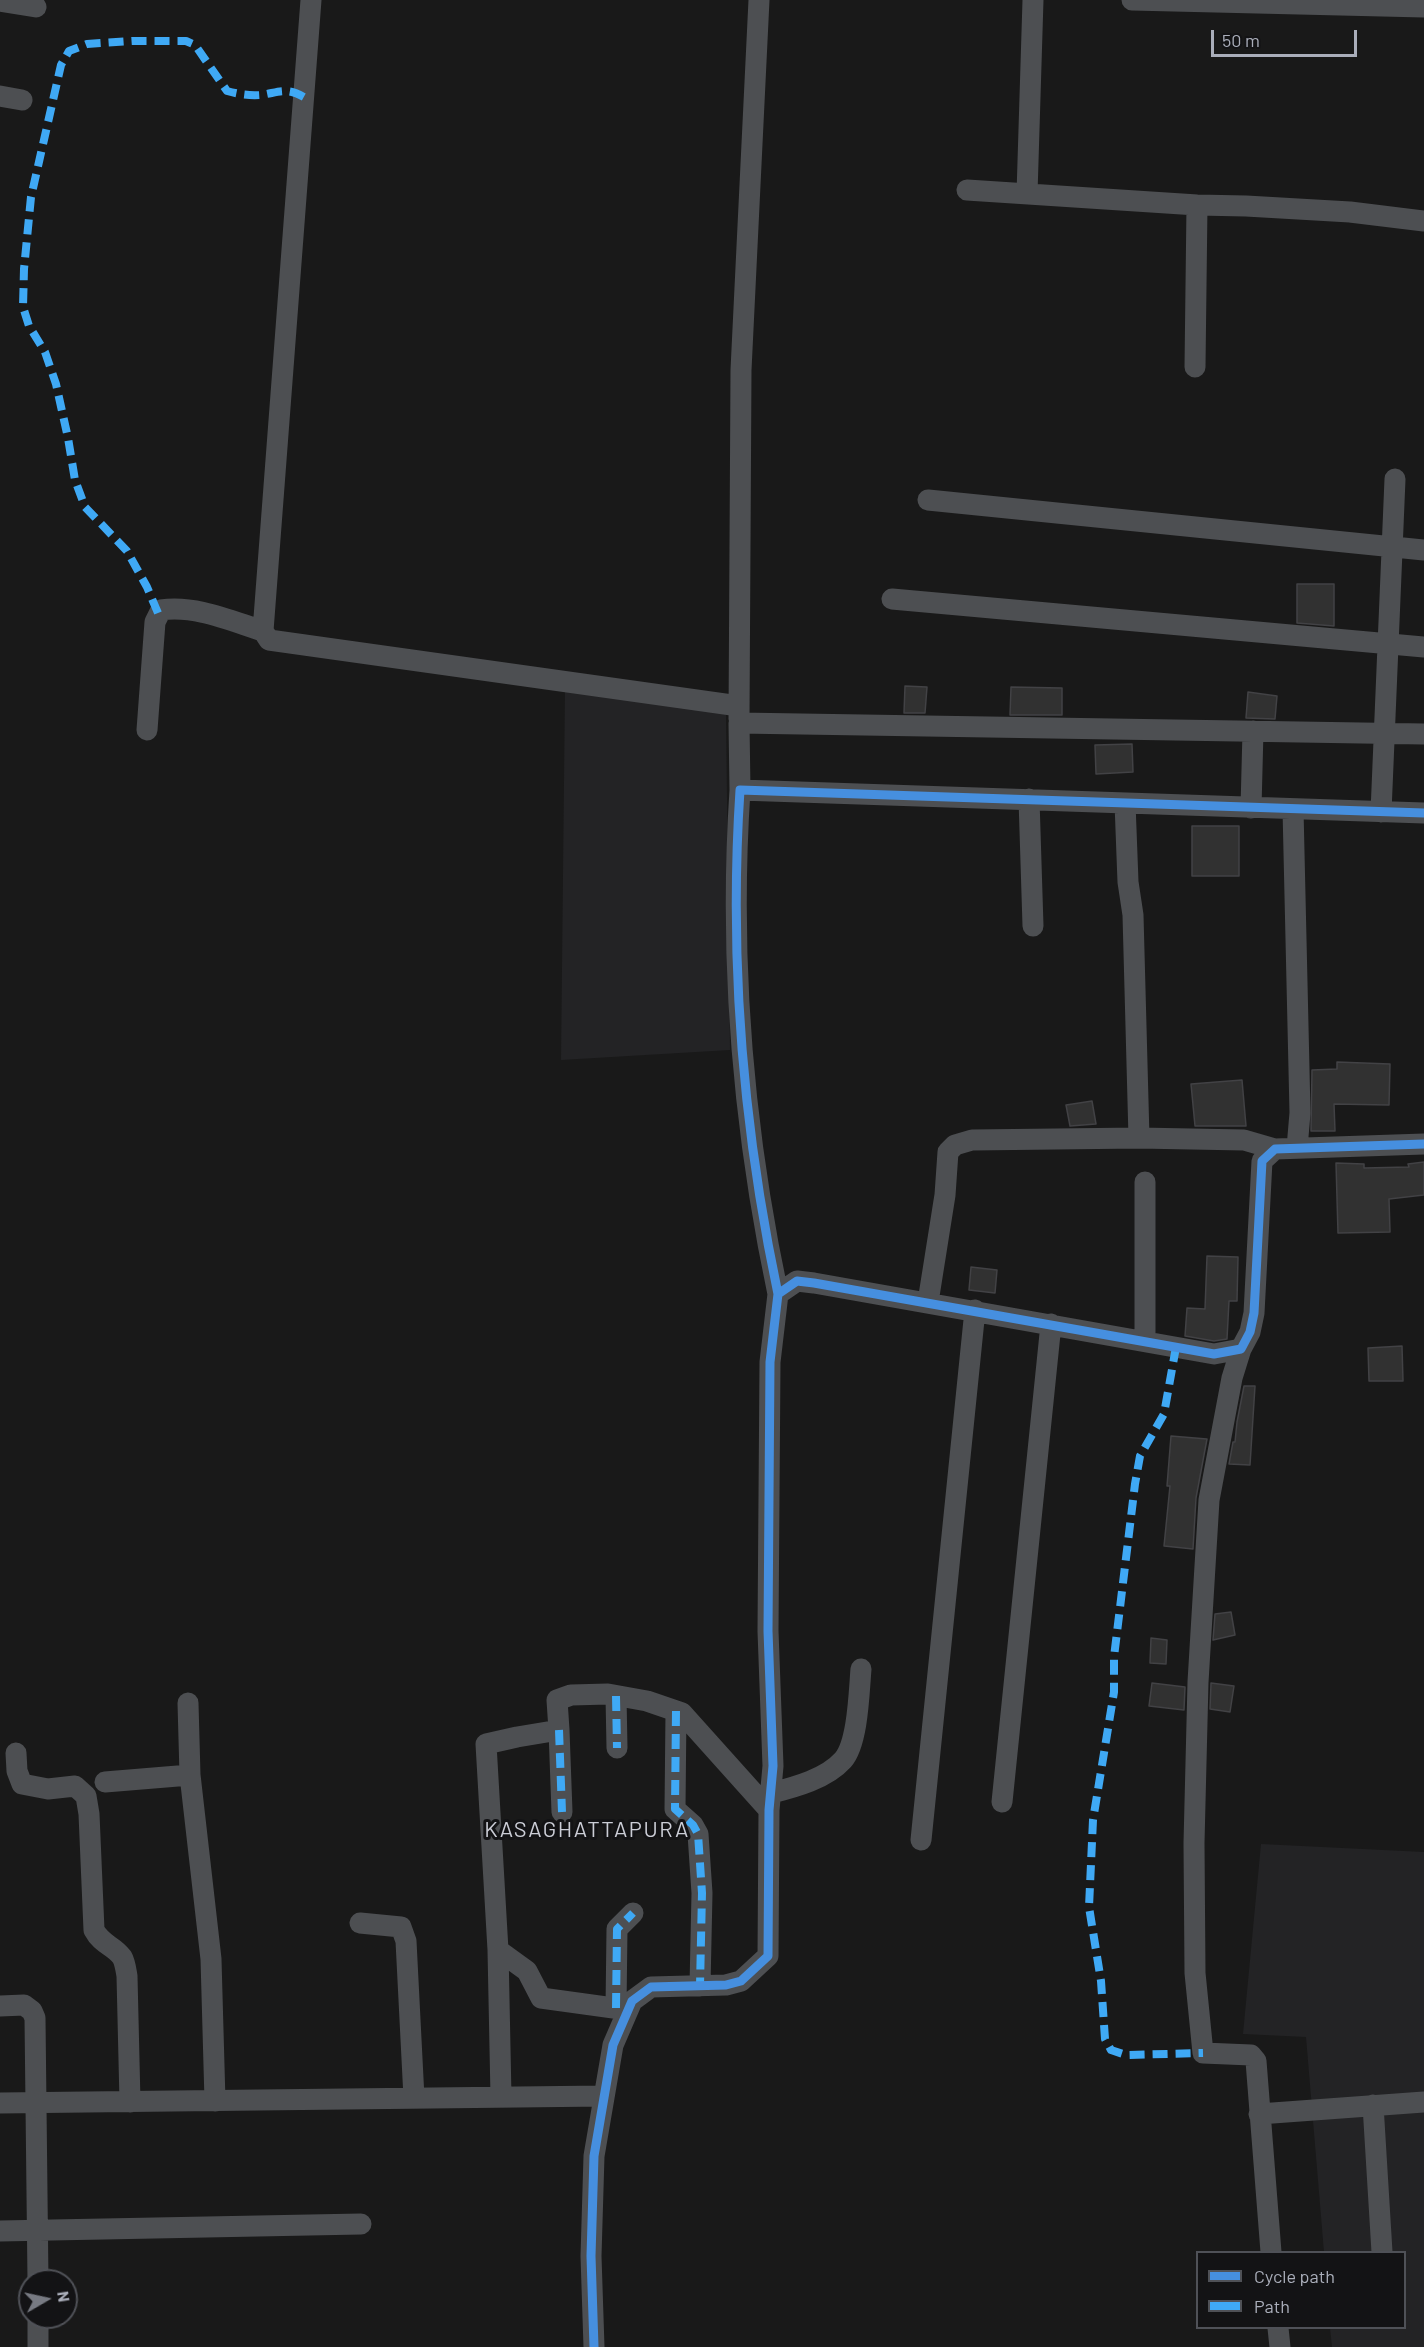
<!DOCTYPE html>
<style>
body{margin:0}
#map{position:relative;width:1424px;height:2347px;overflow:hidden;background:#191919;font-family:Barlow,sans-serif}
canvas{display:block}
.legend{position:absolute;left:1196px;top:2251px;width:210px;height:78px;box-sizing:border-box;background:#131315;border:2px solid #4f5157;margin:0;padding:8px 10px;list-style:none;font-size:18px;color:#aaaeba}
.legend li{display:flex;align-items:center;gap:12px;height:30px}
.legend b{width:30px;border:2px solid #4f5157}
.north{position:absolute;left:18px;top:2269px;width:60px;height:60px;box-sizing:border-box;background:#131315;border:2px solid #4f5157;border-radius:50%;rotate:81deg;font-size:16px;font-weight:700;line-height:24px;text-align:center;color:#aaaeba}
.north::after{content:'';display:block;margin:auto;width:21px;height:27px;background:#777a82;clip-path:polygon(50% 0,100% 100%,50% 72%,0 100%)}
.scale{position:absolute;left:1211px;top:30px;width:146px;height:27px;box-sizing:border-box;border:3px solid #aaaeba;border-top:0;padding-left:8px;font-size:18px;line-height:21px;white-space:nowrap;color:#aaaeba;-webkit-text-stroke:4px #131315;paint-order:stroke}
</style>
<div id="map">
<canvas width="1424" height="2347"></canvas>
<ul class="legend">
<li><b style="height:8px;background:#468fdf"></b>Cycle path</li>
<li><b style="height:8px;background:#3fa9f5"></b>Path</li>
</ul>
<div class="north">N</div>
<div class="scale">50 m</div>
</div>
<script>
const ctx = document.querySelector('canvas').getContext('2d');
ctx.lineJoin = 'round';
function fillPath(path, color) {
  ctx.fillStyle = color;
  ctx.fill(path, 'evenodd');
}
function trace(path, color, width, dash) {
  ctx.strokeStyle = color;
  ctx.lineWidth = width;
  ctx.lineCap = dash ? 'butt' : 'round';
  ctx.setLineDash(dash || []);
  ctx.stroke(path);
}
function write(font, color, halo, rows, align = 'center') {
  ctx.font = font + ' Barlow,sans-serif';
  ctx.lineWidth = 6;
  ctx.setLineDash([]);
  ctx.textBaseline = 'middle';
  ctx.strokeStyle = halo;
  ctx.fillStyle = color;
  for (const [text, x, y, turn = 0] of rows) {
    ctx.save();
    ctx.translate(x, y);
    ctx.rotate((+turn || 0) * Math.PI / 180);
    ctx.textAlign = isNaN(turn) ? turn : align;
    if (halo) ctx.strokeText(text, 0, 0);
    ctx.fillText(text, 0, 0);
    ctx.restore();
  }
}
fillPath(new Path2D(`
 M 565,688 L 726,714 L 730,1050 L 561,1060 Z
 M 1261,1844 L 1424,1852 L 1424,2347 L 1332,2347 L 1330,2328 L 1404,2328 L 1404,2252 L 1324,2252 L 1306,2037 L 1243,2034 Z`), '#232325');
const building = new Path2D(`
 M 1297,584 L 1334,584 L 1334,626 L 1297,623 Z
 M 905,686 L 927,687 L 925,713 L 904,713 Z
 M 1011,687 L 1062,688 L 1062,715 L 1010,715 Z
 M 1248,692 L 1277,696 L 1275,719 L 1246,718 Z
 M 1132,744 L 1133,772 L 1096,774 L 1095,745 Z
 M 1192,826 L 1239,826 L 1239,876 L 1192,876 Z
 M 1337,1062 L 1390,1064 L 1389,1105 L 1334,1104 L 1335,1131 L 1311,1131 L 1312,1070 L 1337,1069 Z
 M 1242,1080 L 1246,1126 L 1195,1126 L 1191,1084 Z
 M 1092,1101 L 1096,1124 L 1070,1126 L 1066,1105 Z
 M 1424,1162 L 1424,1195 L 1389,1199 L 1390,1232 L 1338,1233 L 1336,1163 L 1364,1164 L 1364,1168 L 1409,1167 L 1408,1164 Z
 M 1207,1256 L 1238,1257 L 1237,1301 L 1229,1301 L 1227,1339 L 1214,1341 L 1185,1336 L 1187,1308 L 1205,1309 Z
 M 971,1267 L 997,1270 L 995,1293 L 969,1290 Z
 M 1402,1346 L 1403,1381 L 1369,1381 L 1368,1348 Z
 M 1244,1386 L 1255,1386 L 1250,1465 L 1229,1464 L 1233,1442 L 1235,1442 L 1237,1422 Z
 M 1171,1436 L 1207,1439 L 1196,1498 L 1193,1549 L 1164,1546 L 1170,1486 L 1167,1486 Z
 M 1231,1612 L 1235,1635 L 1213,1640 L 1215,1614 Z
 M 1151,1638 L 1167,1640 L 1166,1664 L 1150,1663 Z
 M 1152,1683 L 1185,1687 L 1184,1710 L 1149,1706 Z
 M 1211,1683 L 1234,1686 L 1230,1712 L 1210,1709 Z`);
fillPath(building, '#313131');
trace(building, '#424245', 1.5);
trace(new Path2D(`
 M 311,0 L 263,631 L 269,640 L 739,706
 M 1132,0 L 1424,7
 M 0,1 L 36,7
 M 0,96 L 22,100
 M 967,190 L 1197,205 L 1246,206 L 1350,212 L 1424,221
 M 1027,194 L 1033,0
 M 1195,367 L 1197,205
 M 928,500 L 1424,550
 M 892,599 L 1424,647
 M 739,719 L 741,370 L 759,0
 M 147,730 L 155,622 L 161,610 C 196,605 231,621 263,631
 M 740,790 L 739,723 L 1424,734
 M 1029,799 L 1033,926
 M 1125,803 L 1128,882 L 1133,915 L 1139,1138
 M 1251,808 L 1253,731
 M 1293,809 L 1300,1113 L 1297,1148
 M 1381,812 L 1395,479
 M 1145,1182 L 1145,1341
 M 778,1294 C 743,1129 729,958 740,790 L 1424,813
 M 928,1302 L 945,1195 L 948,1152 L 955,1145 L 972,1140 L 1139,1138 L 1244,1140 L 1275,1149
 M 1241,1349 L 1232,1378 L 1209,1500 L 1198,1682 L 1194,1843 L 1195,1973 L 1203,2053 L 1251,2055 L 1256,2061 L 1271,2252
 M 616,1696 L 617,1748
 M 188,1703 L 190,1775
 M 676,1711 L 675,1809 L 693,1825 L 698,1834 L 702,1893 L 700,1986
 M 559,1730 L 562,1812
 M 16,1753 L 17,1771 L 22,1784 L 48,1789 L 75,1786 L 86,1796 L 89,1814 L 94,1930 C 102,1945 113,1945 122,1957 C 125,1962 126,1970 127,1976 L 130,2102
 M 105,1782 L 190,1775 L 211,1959 L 215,2101
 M 772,1793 C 795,1787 826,1779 843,1760 C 858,1743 859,1692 861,1669
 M 1002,1802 L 1051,1324
 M 921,1840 L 975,1310
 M 360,1923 L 401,1927 L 406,1941 L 414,2098
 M 498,1950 L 527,1971 L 541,1998 L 628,2010
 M 0,2006 L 24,2005 L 32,2011 L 35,2018 L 38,2281
 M 616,2008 L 617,1929 L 633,1913
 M 501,2097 L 498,1950 L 486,1744 L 517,1737 L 559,1730 L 557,1700 L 571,1695 L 608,1694 L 647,1701 L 682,1713 L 769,1810
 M 0,2103 L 604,2096
 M 1373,2105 L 1382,2252
 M 1259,2114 L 1424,2102
 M 0,2231 L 361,2224
 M 38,2317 L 38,2347
 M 1278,2328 L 1280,2347
 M 594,2347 L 591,2256 L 594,2156 L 613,2045 L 632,2001 L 651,1987 L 726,1985 L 741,1981 L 768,1956 L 769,1810 L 773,1766 L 768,1631 L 770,1362 L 778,1294 L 797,1281 L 814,1283 L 1214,1354 L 1241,1349 L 1250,1332 L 1254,1313 L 1262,1161 L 1275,1149 L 1424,1144`), '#4d4f52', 21);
trace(new Path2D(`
 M 158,613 L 147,587 L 127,551 L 85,507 L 75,480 L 68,438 L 56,384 L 45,352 L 29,326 L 23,307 L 24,269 L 31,197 L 61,65 L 69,51 L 87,44 L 132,41 L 186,41 L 195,45 L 227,91 C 238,94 249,96 261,95 C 280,92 286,87 304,97
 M 1176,1347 L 1164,1414 L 1140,1456 L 1135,1484 L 1114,1657 L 1114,1692 L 1093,1820 L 1089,1907 L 1101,1981 L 1105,2039 L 1111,2050 L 1126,2055 L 1203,2053
 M 616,1696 L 617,1748
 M 676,1711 L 675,1809 L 693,1825 L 698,1834 L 702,1893 L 700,1986
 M 559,1730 L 562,1812
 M 616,2008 L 617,1929 L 633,1913`), '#3fa9f5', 8, [15, 8]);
trace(new Path2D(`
 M 778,1294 C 743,1129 729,958 740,790 L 1424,813
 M 594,2347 L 591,2256 L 594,2156 L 613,2045 L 632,2001 L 651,1987 L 726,1985 L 741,1981 L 768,1956 L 769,1810 L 773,1766 L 768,1631 L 770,1362 L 778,1294 L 797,1281 L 814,1283 L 1214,1354 L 1241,1349 L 1250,1332 L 1254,1313 L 1262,1161 L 1275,1149 L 1424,1144`), '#468fdf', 9);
ctx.letterSpacing = '1.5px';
write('22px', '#cbcdd6', '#131315', [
 ["KASAGHATTAPURA",587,1830]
]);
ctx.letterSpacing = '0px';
</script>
